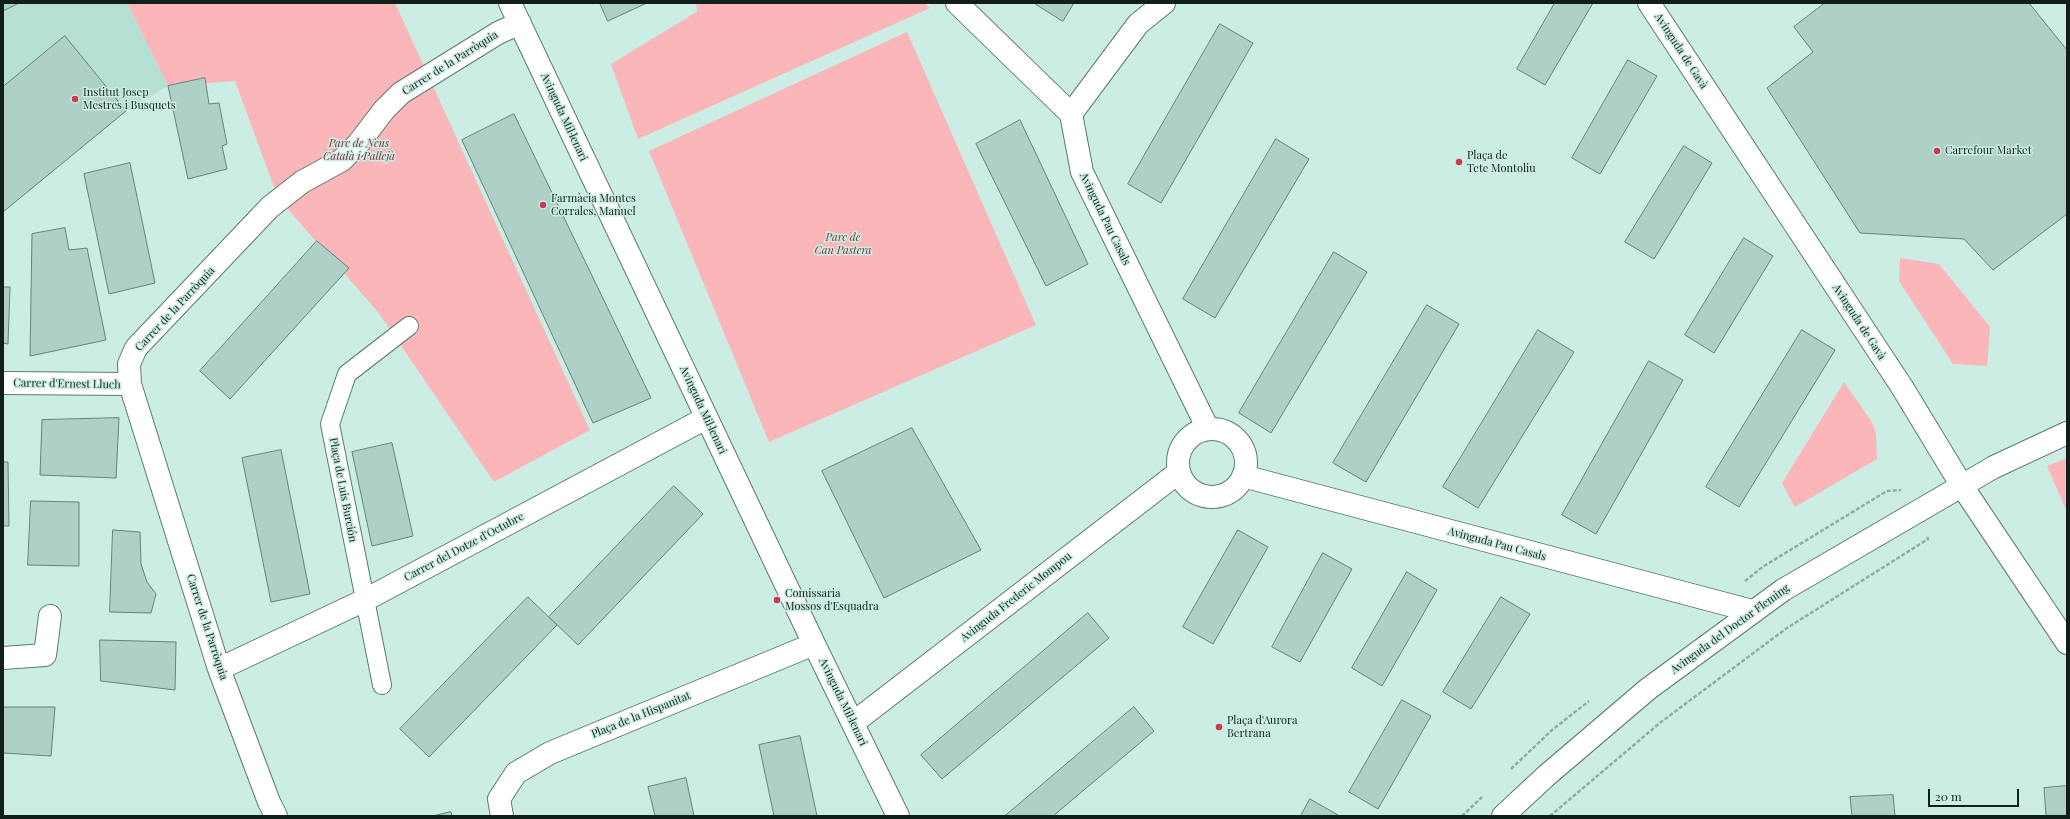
<!DOCTYPE html>
<meta charset="utf-8">
<style>
body{margin:0}
#map{position:relative;width:2070px;height:819px;overflow:hidden;background:#cbede3;font-family:"Playfair Display",serif}
canvas{display:block}
.frame{position:absolute;inset:0;border:4px solid #121e1b;pointer-events:none}
.scale{position:absolute;left:1928px;top:789px;width:91px;height:18px;box-sizing:border-box;border:2px solid #121e1b;border-top:0;padding-left:5px;font-size:12px;line-height:14px;white-space:nowrap;color:#121e1b;-webkit-text-stroke:3px #cbede3;paint-order:stroke}
</style>
<div id="map">
<canvas width="2070" height="819"></canvas>
<div class="frame"></div>
<div class="scale">20 m</div>
</div>
<script>
const ctx = document.querySelector('canvas').getContext('2d');
ctx.lineJoin = 'round';
function fillPath(path, color) {
  ctx.fillStyle = color;
  ctx.fill(path, 'evenodd');
}
function trace(path, color, width, dash) {
  ctx.strokeStyle = color;
  ctx.lineWidth = width;
  ctx.lineCap = dash ? 'butt' : 'round';
  ctx.setLineDash(dash || []);
  ctx.stroke(path);
}
function write(font, color, halo, rows, align = 'center') {
  ctx.font = font + ' "Playfair Display",serif';
  ctx.lineWidth = 3;
  ctx.setLineDash([]);
  ctx.textBaseline = 'middle';
  ctx.strokeStyle = halo;
  ctx.fillStyle = color;
  for (const [text, x, y, turn = 0] of rows) {
    ctx.save();
    ctx.translate(x, y);
    ctx.rotate((+turn || 0) * Math.PI / 180);
    ctx.textAlign = isNaN(turn) ? turn : align;
    if (halo) ctx.strokeText(text, 0, 0);
    ctx.fillText(text, 0, 0);
    ctx.restore();
  }
}
fillPath(new Path2D(`
 M 3,3 L 127,3 L 168,86 L 126,111 L 3,212 Z`), '#b6e0d4');
fillPath(new Path2D(`
 M 127,3 L 395,3 L 590,430 L 494,482 L 378,312 L 278,198 L 235,81 L 168,86 Z
 M 695,3 L 924,3 L 930,8 L 638,139 L 611,64 L 698,11 Z
 M 907,32 L 1036,325 L 769,442 L 649,151 Z
 M 1900,258 L 1939,264 L 1990,327 L 1987,366 L 1953,364 L 1899,281 Z
 M 1844,382 L 1872,422 L 1876,434 L 1877,459 L 1795,507 L 1782,483 Z
 M 2067,458 L 2067,512 L 2047,466 Z`), '#fbb6b9');
const building = new Path2D(`
 M 3,3 L 19,3 L 3,11 Z
 M 600,3 L 647,3 L 608,21 Z
 M 1034,3 L 1074,3 L 1063,21 Z
 M 1555,3 L 1593,3 L 1545,85 L 1517,69 Z
 M 1825,3 L 2029,3 L 2067,50 L 2067,214 L 1993,270 L 1964,239 L 1860,233 L 1767,88 L 1813,52 L 1794,27 Z
 M 1220,24 L 1253,43 L 1161,203 L 1128,184 Z
 M 65,36 L 126,111 L 3,212 L 3,87 Z
 M 1628,60 L 1657,76 L 1600,174 L 1572,158 Z
 M 205,78 L 209,104 L 219,103 L 227,144 L 222,146 L 227,169 L 188,179 L 168,86 Z
 M 514,114 L 651,398 L 593,423 L 462,140 Z
 M 1020,120 L 1088,264 L 1046,286 L 976,144 Z
 M 1276,139 L 1309,159 L 1215,318 L 1183,299 Z
 M 1684,146 L 1712,163 L 1654,259 L 1625,242 Z
 M 130,163 L 155,283 L 109,294 L 84,174 Z
 M 65,228 L 69,250 L 87,248 L 106,340 L 30,356 L 32,234 Z
 M 1744,238 L 1773,256 L 1714,353 L 1685,335 Z
 M 317,241 L 349,268 L 230,399 L 200,371 Z
 M 1334,252 L 1367,272 L 1271,433 L 1239,413 Z
 M 3,287 L 10,287 L 8,344 L 3,343 Z
 M 1427,305 L 1459,324 L 1366,482 L 1333,463 Z
 M 1538,330 L 1574,352 L 1478,508 L 1443,487 Z
 M 1802,330 L 1835,350 L 1739,507 L 1706,487 Z
 M 1649,361 L 1683,380 L 1596,534 L 1562,515 Z
 M 119,418 L 116,478 L 40,475 L 42,420 Z
 M 912,428 L 981,550 L 884,598 L 822,471 Z
 M 392,443 L 413,536 L 372,546 L 352,452 Z
 M 281,450 L 310,594 L 271,602 L 242,458 Z
 M 3,462 L 8,462 L 9,526 L 3,526 Z
 M 674,486 L 703,514 L 578,645 L 549,617 Z
 M 31,501 L 79,502 L 79,566 L 28,565 Z
 M 113,530 L 140,532 L 141,564 L 147,582 L 156,594 L 151,613 L 110,612 Z
 M 1238,530 L 1268,547 L 1213,644 L 1183,627 Z
 M 1323,553 L 1352,569 L 1300,662 L 1272,647 Z
 M 1407,572 L 1437,590 L 1382,686 L 1352,668 Z
 M 528,597 L 557,625 L 429,757 L 400,729 Z
 M 1501,597 L 1530,614 L 1471,709 L 1443,692 Z
 M 1088,613 L 1109,638 L 942,779 L 921,755 Z
 M 100,640 L 176,642 L 175,690 L 101,681 Z
 M 1402,700 L 1431,716 L 1378,809 L 1349,792 Z
 M 3,707 L 55,707 L 51,756 L 3,753 Z
 M 1134,707 L 1154,731 L 1053,816 L 1005,816 Z
 M 800,736 L 817,816 L 774,816 L 759,745 Z
 M 686,778 L 694,816 L 655,816 L 648,787 Z
 M 2067,786 L 2067,816 L 2046,816 L 2044,788 Z
 M 1893,795 L 1895,816 L 1852,816 L 1850,797 Z
 M 1310,799 L 1338,815 L 1337,816 L 1301,816 Z
 M 451,812 L 452,816 L 433,816 Z`);
fillPath(building, '#afd0c7');
trace(building, '#64837b', 1);
const lane = new Path2D(`
 M 382,685 L 330,424 L 347,374 L 409,326`);
const street = new Path2D(`
 M 510,3 L 814,644 L 898,816
 M 957,3 L 1071,114
 M 1164,3 L 1138,24 L 1071,114 L 1082,172 L 1208,429
 M 1649,3 L 1902,387 L 1962,486 L 2067,643
 M 3,383 L 130,384
 M1178 463a34 34 0 1 1 68 0a34 34 0 1 1-68 0Z
 M 1243,476 L 1752,611
 M 3,658 L 45,655 L 50,616
 M 219,669 L 365,600 L 706,418
 M 853,723 L 1179,472
 M 276,816 L 269,802 L 219,669 L 130,384 L 129,364 L 136,348 L 270,207 L 302,182 L 342,160 L 358,144 L 384,110 L 401,93 L 498,33 L 520,23
 M 502,816 L 499,799 L 516,773 L 550,753 L 814,644
 M 1503,816 L 1546,776 L 1648,689 L 1783,590 L 1994,467 L 2067,433`);
trace(lane, '#5c7a72', 20);
trace(street, '#5c7a72', 24);
trace(new Path2D(`
 M 1745,581 L 1764,566 L 1887,491 L 1901,490
 M 1511,769 L 1552,730 L 1589,701
 M 1462,816 L 1482,797
 M 1550,816 L 1661,722 L 1787,628 L 1928,539 L 1927,537`), '#91aca4', 2.5, [4, 2]);
trace(lane, '#fff', 18);
trace(street, '#fff', 22);
for (const [x, y, r, color] of [
 [75,99,4,"#cb3a52"],
 [1937,151,4,"#cb3a52"],
 [1459,162,4,"#cb3a52"],
 [543,205,4,"#cb3a52"],
 [777,600,4,"#cb3a52"],
 [1219,727,4,"#cb3a52"]
]) {
  const dot = new Path2D();
  dot.arc(x, y, r, 0, 2 * Math.PI);
  ctx.fillStyle = color;
  ctx.fill(dot);
  trace(dot, '#cbede3', 1.5);
}
write('11px', '#121e1b', '#cbede3', [
 ["Avinguda de Gavà",1681,51,57],
 ["Carrer de la Parròquia",450,63,-32],
 ["Avinguda Mil·lenari",564,117,65],
 ["Avinguda Pau Casals",1105,219,64],
 ["Carrer de la Parròquia",175,309,-47],
 ["Avinguda de Gavà",1859,322,57],
 ["Carrer d'Ernest Lluch",67,384,1],
 ["Avinguda Mil·lenari",703,410,65],
 ["Plaça de Luis Burción",343,490,79],
 ["Avinguda Pau Casals",1497,544,15],
 ["Carrer del Dotze d'Octubre",464,547,-28],
 ["Avinguda Frederic Mompou",1016,597,-38],
 ["Carrer de la Parròquia",207,627,72],
 ["Avinguda del Doctor Fleming",1730,629,-36],
 ["Avinguda Mil·lenari",843,702,64],
 ["Plaça de la Hispanitat",641,715,-22]
]);
write('11px', '#121e1b', '#cbede3', [
 ["Institut Josep",83,93],
 ["Mestres i Busquets",83,106],
 ["Carrefour Market",1945,151],
 ["Plaça de",1467,156],
 ["Tete Montoliu",1467,169],
 ["Farmàcia Montes",551,199],
 ["Corrales, Manuel",551,212],
 ["Comissaria",785,594],
 ["Mossos d'Esquadra",785,607],
 ["Plaça d'Aurora",1227,721],
 ["Bertrana",1227,734]
], 'left');
write('italic 11px', '#812f39', '#cbede3', [
 ["Parc de Neus",359,144],
 ["Català i Pallejà",359,157],
 ["Parc de",843,238],
 ["Can Pastera",843,251]
]);
</script>
